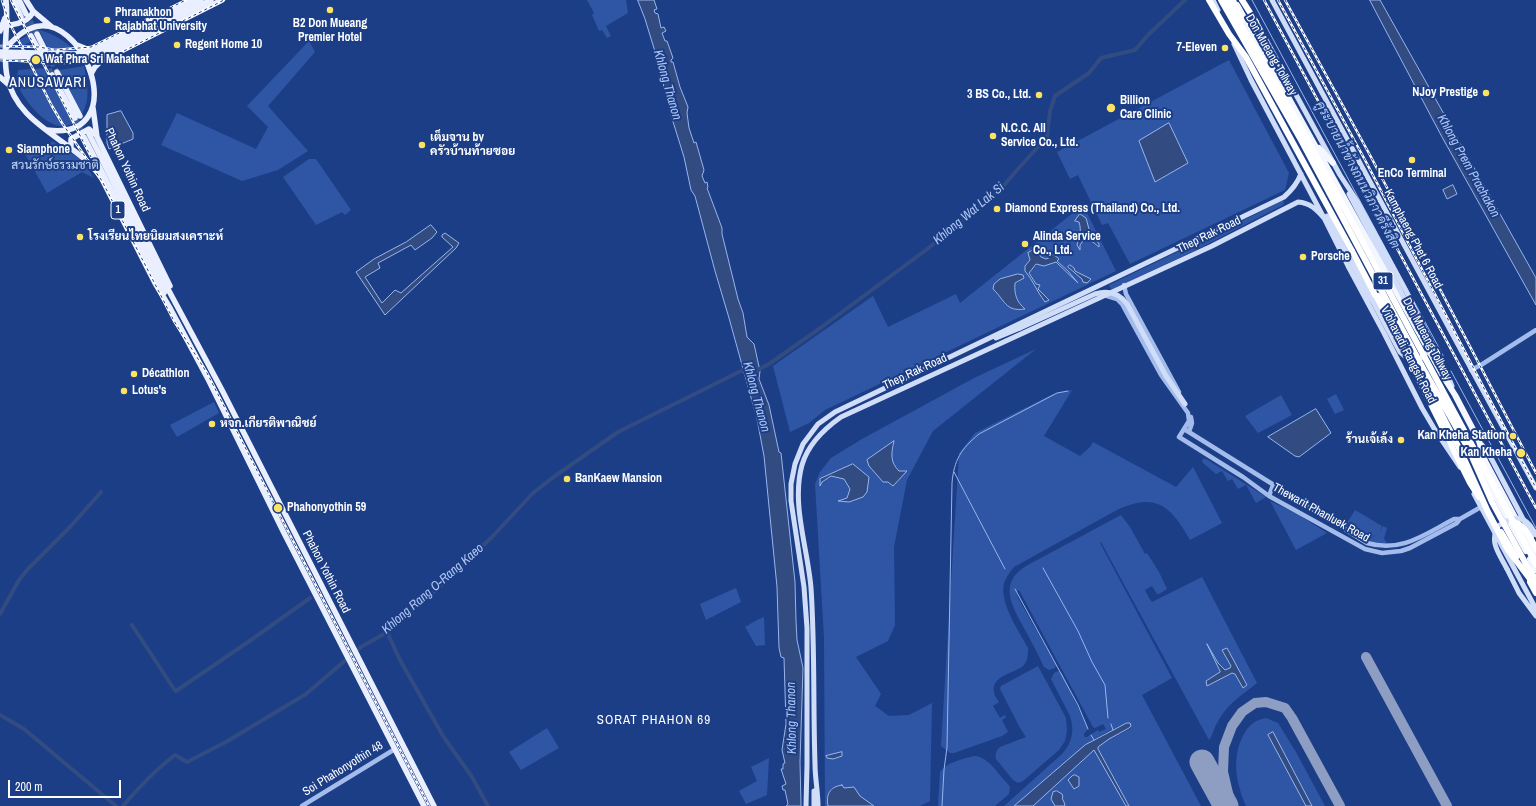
<!DOCTYPE html>
<meta charset="utf-8">
<style>
body{margin:0}
#map{position:relative;width:1536px;height:806px;overflow:hidden;background:#1c3e87;font-family:"Archivo Narrow",sans-serif}
canvas{display:block}
.scale{position:absolute;left:8px;top:780px;width:113px;height:18px;box-sizing:border-box;border:2px solid #fff;border-top:0;padding-left:5px;font-size:12px;line-height:14px;white-space:nowrap;color:#fff;-webkit-text-stroke:3px #1c3e87;paint-order:stroke}
</style>
<div id="map">
<canvas width="1536" height="806"></canvas>
<div class="scale">200 m</div>
</div>
<script>
const ctx = document.querySelector('canvas').getContext('2d');
ctx.lineJoin = 'round';
function fillPath(path, color) {
  ctx.fillStyle = color;
  ctx.fill(path, 'evenodd');
}
function trace(path, color, width, dash) {
  ctx.strokeStyle = color;
  ctx.lineWidth = width;
  ctx.lineCap = dash ? 'butt' : 'round';
  ctx.setLineDash(dash || []);
  ctx.stroke(path);
}
function write(font, color, halo, rows, align = 'center') {
  ctx.font = font + ' "Archivo Narrow",Sarabun,sans-serif';
  ctx.lineWidth = 4;
  ctx.setLineDash([]);
  ctx.textBaseline = 'middle';
  ctx.strokeStyle = halo;
  ctx.fillStyle = color;
  for (const [text, x, y, turn = 0] of rows) {
    ctx.save();
    ctx.translate(x, y);
    ctx.rotate((+turn || 0) * Math.PI / 180);
    ctx.textAlign = isNaN(turn) ? turn : align;
    if (halo) ctx.strokeText(text, 0, 0);
    ctx.fillText(text, 0, 0);
    ctx.restore();
  }
}
fillPath(new Path2D(`
 M 587,0 L 626,0 L 628,13 L 606,26 L 611,36 L 607,38 L 602,30 L 599,31 L 592,15 L 594,13 Z
 M 39,30 C 57,35 71,44 82,60 L 80,61 L 55,63 L 40,32 L 31,36 L 32,41 L 22,46 L 20,40 L 33,32 Z
 M 309,41 L 315,52 L 268,106 L 308,151 L 278,170 L 242,181 L 161,145 L 177,113 L 256,149 L 268,127 L 247,106 Z
 M 1229,60 L 1289,173 L 1285,190 L 1130,264 L 1108,223 L 1102,225 L 1078,175 L 1070,179 L 1057,152 Z
 M 84,66 C 87,82 91,99 82,114 L 59,70 Z
 M 47,68 L 74,122 C 54,139 22,100 17,82 C 15,78 18,74 18,70 Z
 M 52,141 L 82,160 L 94,178 L 82,172 L 47,193 L 25,154 L 30,147 L 39,155 Z
 M 309,159 L 316,159 L 351,210 L 345,215 L 342,212 L 316,225 L 283,177 Z
 M 1281,201 L 1284,201 L 1283,205 L 1194,251 L 1111,290 L 1109,285 L 1252,216 Z
 M 1083,205 L 1116,271 L 825,410 L 809,423 L 790,432 L 773,366 L 873,296 L 888,327 L 956,294 L 960,303 ZM 1077,218 L 1086,218 L 1089,229 L 1098,247 L 1088,238 L 1085,238 L 1080,245 L 1080,249 L 1078,241 C 1081,235 1081,228 1079,222 L 1075,221 ZM 1040,246 L 1039,254 L 1041,257 L 1046,260 L 1051,257 L 1053,254 L 1059,259 L 1057,261 L 1068,271 L 1056,262 C 1043,268 1038,259 1029,273 C 1036,284 1038,291 1049,299 L 1045,302 C 1037,292 1033,280 1025,271 L 1025,266 ZM 1018,274 L 1024,278 L 1015,284 C 1014,295 1017,301 1025,309 L 1004,303 L 998,293 L 1000,279 Z
 M 1036,349 L 933,431 L 907,480 L 894,547 L 895,625 L 888,641 L 856,657 L 881,694 L 875,706 L 889,716 L 909,715 L 932,703 L 930,801 L 920,806 L 825,806 L 824,638 L 815,484 L 820,472 L 831,458 L 862,439 L 974,378 Z
 M 1072,390 L 1044,436 L 1080,456 L 1090,447 L 1093,442 L 1176,487 L 1193,467 L 1222,523 L 1190,540 C 1170,504 1154,492 1115,511 L 1014,567 C 1010,572 1006,577 1004,583 C 999,603 1019,631 1028,648 C 1028,654 1028,661 1023,666 C 1015,673 991,676 994,691 C 994,695 997,699 999,702 L 993,706 L 1000,718 L 1005,715 L 1006,717 L 1002,720 L 1008,732 L 1002,736 L 954,753 L 950,753 L 941,746 L 959,453 L 975,433 L 1053,394 Z
 M 1336,394 L 1344,410 L 1335,414 L 1327,399 Z
 M 1281,395 L 1292,415 L 1258,433 L 1245,416 Z
 M 214,402 L 219,413 L 177,437 L 170,425 Z
 M 1203,459 L 1206,459 L 1266,497 L 1256,503 L 1246,485 L 1238,489 L 1232,479 L 1228,481 L 1222,471 L 1216,474 L 1203,463 L 1202,461 Z
 M 1270,501 L 1297,514 L 1327,533 L 1296,550 Z
 M 1355,510 L 1382,526 L 1380,532 L 1367,541 L 1344,528 Z
 M 1121,515 L 1130,527 L 1145,554 L 1147,553 L 1159,572 L 1167,589 L 1159,594 L 1157,594 L 1152,586 L 1145,590 L 1149,598 L 1152,602 L 1202,577 L 1257,683 C 1240,697 1229,702 1217,723 C 1214,728 1213,735 1209,740 L 1101,542 L 1100,543 L 1172,678 L 1142,695 L 1201,806 L 1129,806 L 1098,749 L 1098,747 L 1107,740 L 1130,729 L 1131,726 L 1129,722 L 1107,732 L 1091,741 L 1126,806 L 1004,806 L 1062,754 C 1072,743 1075,731 1070,716 L 1051,679 L 1054,673 L 1058,671 L 1062,673 L 1088,729 L 1084,734 L 1084,737 L 1087,737 L 1098,730 L 1099,732 L 1106,729 L 1103,724 L 1095,728 L 1093,727 L 1019,590 L 1016,592 L 1018,598 L 1056,665 L 1055,668 L 1049,670 L 1044,667 C 1038,654 1031,641 1024,628 C 1012,606 998,583 1026,566 Z
 M 1383,526 L 1387,528 L 1384,539 L 1388,544 L 1383,545 L 1368,541 L 1380,532 Z
 M 736,588 L 741,602 L 706,620 L 700,604 Z
 M 764,617 L 765,645 L 756,646 L 745,627 L 757,620 Z
 M 1038,666 L 1066,718 L 1067,731 L 1065,741 L 1059,750 L 1023,781 L 1018,783 L 1013,780 L 996,759 C 995,754 996,751 1000,747 L 1026,737 L 1020,728 L 1000,689 L 1001,686 Z
 M 1266,718 L 1278,723 L 1296,752 L 1325,806 L 1246,806 C 1236,783 1231,757 1244,734 C 1249,725 1255,720 1266,718 Z
 M 547,728 L 559,748 L 521,770 L 509,752 Z
 M 974,756 C 988,756 998,774 1007,783 L 1010,787 L 1009,794 L 995,806 L 938,806 L 940,772 C 947,762 963,759 974,756 Z
 M 769,758 L 767,795 L 746,804 L 739,791 L 757,781 L 751,767 Z`), '#2f56a5');
const water = new Path2D(`
 M 638,0 L 654,0 L 657,9 L 654,10 L 655,13 L 658,14 L 661,28 L 664,27 L 666,31 L 662,33 L 665,41 L 667,41 L 673,58 L 671,60 L 671,62 L 673,62 L 680,87 L 688,107 L 687,113 L 689,128 L 694,143 L 696,142 L 704,170 L 702,176 L 705,183 L 707,182 L 708,187 L 707,188 L 722,228 L 722,234 L 738,299 L 743,313 L 747,337 L 754,344 L 760,371 L 759,379 L 769,405 L 779,452 L 781,453 L 795,582 L 796,621 L 797,640 L 803,668 L 800,762 L 801,806 L 786,806 L 788,804 L 785,790 L 783,790 L 782,786 L 786,784 L 781,769 L 783,769 L 783,764 L 785,763 L 782,750 L 786,724 L 784,658 L 781,657 L 779,648 L 777,587 L 764,456 L 757,419 L 729,318 L 715,271 L 695,196 L 691,190 L 684,157 L 670,112 L 657,58 L 645,19 Z
 M 1370,0 L 1380,0 L 1536,278 L 1536,305 L 1442,137 Z
 M 121,111 L 133,133 L 133,139 L 109,149 L 107,143 L 107,115 Z
 M 1169,123 L 1188,163 L 1155,182 L 1139,141 Z
 M 1453,185 L 1457,194 L 1447,199 L 1443,190 Z
 M 1080,214 L 1086,218 L 1089,229 L 1099,244 L 1099,247 L 1088,238 L 1085,238 L 1080,245 L 1080,250 L 1077,245 C 1079,237 1082,231 1079,222 L 1075,221 Z
 M 431,225 L 437,232 L 432,238 L 415,250 L 411,245 L 378,263 L 380,268 L 365,277 L 382,303 L 395,290 L 401,293 L 453,247 L 442,237 L 442,235 L 445,233 L 459,243 L 456,248 L 385,315 L 356,272 L 374,259 L 406,242 Z
 M 1040,246 L 1043,247 L 1039,251 L 1039,254 L 1041,257 L 1046,259 L 1051,257 L 1053,254 L 1059,259 L 1057,261 L 1068,271 L 1078,283 L 1056,262 L 1044,266 L 1036,264 L 1029,273 L 1036,284 L 1040,285 L 1038,289 L 1049,300 L 1045,302 C 1037,292 1033,280 1025,271 L 1025,266 L 1030,260 L 1028,253 Z
 M 1070,265 L 1074,268 L 1075,271 L 1091,279 L 1087,283 L 1083,282 L 1082,279 L 1068,267 Z
 M 1018,274 L 1023,275 L 1024,278 L 1015,283 C 1014,295 1017,302 1025,309 C 1005,312 1005,300 993,289 L 994,284 L 1000,279 Z
 M 1316,409 L 1331,433 L 1299,457 L 1295,456 L 1268,437 Z
 M 894,441 C 891,454 890,462 899,471 L 907,471 L 893,486 L 888,482 L 883,482 L 869,466 L 867,460 Z
 M 853,464 L 869,477 L 867,492 L 863,497 L 849,502 L 838,501 L 847,498 L 850,489 L 844,479 L 831,476 L 822,482 L 820,486 L 820,479 Z
 M 1207,644 L 1218,663 L 1225,670 L 1230,668 L 1231,666 L 1222,650 L 1227,648 L 1247,685 L 1243,688 L 1235,674 L 1232,673 L 1207,686 L 1206,681 L 1220,672 Z
 M 1127,723 L 1130,723 L 1131,726 L 1129,728 L 1109,739 L 1098,747 L 1098,749 L 1129,806 L 1126,806 L 1094,750 L 1033,806 L 1014,806 L 1085,745 Z
 M 1273,732 L 1312,806 L 1306,806 L 1268,735 Z
 M 842,752 L 842,756 L 833,759 L 827,758 L 826,756 Z
 M 1075,775 L 1079,777 L 1079,786 L 1074,789 L 1068,780 L 1072,776 Z
 M 842,785 L 844,788 L 854,787 L 860,796 L 874,806 L 828,806 C 826,795 829,787 842,785 Z
 M 1057,791 L 1062,794 L 1063,797 L 1062,798 L 1064,802 L 1065,806 L 1055,806 L 1051,799 L 1053,792 Z`);
fillPath(water, '#324b81');
trace(water, '#97b5ed', 1);
trace(new Path2D(`
 M 1252,0 L 1445,359
 M 1451,371 L 1536,528
 M 954,472 L 1005,569
 M 1043,568 L 1078,631 L 1092,662 L 1105,685 L 1108,718
 M 1015,589 L 1078,705 L 1088,729
 M 1111,724 L 1113,730
 M 1091,735 L 1094,740
 M 942,806 L 944,770 L 947,747 L 952,483 C 954,460 961,449 979,434 L 1057,393 L 1068,391`), '#97b5ed', 1);
trace(new Path2D(`
 M 756,371 L 769,364 L 819,329 L 926,250 L 1000,190 L 1017,170 L 1047,137 L 1050,111 L 1055,96 L 1089,73 L 1101,58 L 1135,50 L 1148,35 L 1185,0
 M 0,614 L 19,580 L 27,570 L 71,526 L 101,492
 M 132,625 L 174,689 L 176,691 L 251,640 L 310,598
 M 387,632 L 400,660 L 443,736 L 472,777 L 488,806
 M 0,715 L 24,729 L 116,806
 M 123,806 C 139,787 155,770 175,755 L 187,762 L 226,742 L 306,694 L 361,647 L 391,630 L 437,589 L 492,537 L 533,493 L 555,476 L 618,432 L 747,368`), '#324b81', 4);
trace(new Path2D(`
 M 1366,657 L 1447,806
 M 1231,806 L 1223,772 L 1224,747 L 1232,726 L 1242,712 L 1255,703 L 1266,702 L 1285,708 L 1292,718 L 1340,806`), '#8e9ec3', 10);
trace(new Path2D(`
 M 1202,762 L 1226,806`), '#8e9ec3', 25);
trace(new Path2D(`
 M 26,14 L 37,34
 M 21,17 L 31,36
 M 41,54 L 52,75
 M 47,54 L 57,72
 M 75,118 L 84,137`), '#3e5b99', 5.5, [5.5, 3]);
trace(new Path2D(`
 M 1124,285 L 1126,294 L 1179,392
 M 1104,295 L 1117,299 L 1122,304 L 1161,375 L 1188,413 L 1189,421 L 1179,437 L 1243,477 L 1269,496 L 1365,549 L 1382,553 L 1401,551 L 1410,548 L 1457,523 L 1460,519 L 1481,507
 M 1471,370 L 1481,365 L 1536,330
 M 1184,429 L 1367,543 C 1402,553 1425,534 1454,519 L 1460,519
 M 1189,432 L 1192,423 L 1191,417
 M 1269,496 L 1273,485
 M 302,806 L 395,749`), '#a4bcec', 4.5);
trace(new Path2D(`
 M 1213,0 L 1218,10
 M 1272,0 C 1361,163 1447,326 1536,488
 M 1254,18 L 1340,175 L 1357,201 L 1406,291 L 1445,369 L 1452,386
 M 1234,44 L 1251,80 L 1324,218 L 1348,266 L 1384,333 L 1422,408 L 1435,430 L 1460,467
 M 1349,194 L 1390,271
 M 1327,216 L 1372,300
 M 996,338 L 1020,328
 M 1166,376 L 1185,404
 M 1482,445 L 1491,458 L 1532,536
 M 1474,494 L 1536,609
 M 1507,569 L 1519,593 L 1536,616
 M 806,806 L 807,765 L 807,628 L 804,587 L 791,501 L 791,484 L 795,464 L 803,444 L 818,424 L 835,412 L 1284,197 C 1292,190 1297,184 1301,174
 M 814,806 L 814,791
 M 818,806 C 818,792 815,778 815,764 C 813,705 815,647 811,588 C 808,549 791,504 802,465 C 808,444 824,429 841,417 L 1212,246 L 1298,202 C 1310,203 1316,209 1324,218`), '#d0ddf8', 5);
trace(new Path2D(`
 M 6,0 C 9,25 2,51 7,76 C 17,128 76,139 102,179 L 155,283 L 170,308 L 209,381 L 284,533 L 424,806
 M 13,0 L 21,17
 M 19,0 L 26,14
 M 26,0 L 33,11 L 52,27
 M 176,13 L 201,0
 M 6,23 L 10,25 C 19,24 31,20 33,11
 M 0,31 L 5,18
 M 37,34 L 46,52
 M 31,36 L 41,54
 M 77,45 L 87,49 L 95,49 L 192,0
 M 6,48 C 13,41 19,33 29,29 C 84,4 134,142 47,130
 M 57,72 L 80,116
 M 91,74 L 95,67 L 101,61 L 222,0
 M 52,75 L 75,118
 M 0,77 L 9,85
 M 93,108 L 97,137 L 170,286
 M 89,134 L 161,276 L 222,390 L 434,806
 M 84,137 L 164,293
 M 71,149 L 71,139 L 89,129 L 96,135`), '#e9efff', 5.5);
trace(new Path2D(`
 M 1237,5 L 1443,376 L 1455,395 L 1479,441 L 1485,461 L 1536,557
 M 1319,148 L 1333,163
 M 1478,465 L 1526,551
 M 1530,559 L 1536,570`), '#f4f7ff', 6);
trace(new Path2D(`
 M 1233,0 L 1241,21
 M 1242,0 L 1256,22
 M 1352,251 L 1406,354 L 1470,483 L 1479,497
 M 1378,296 L 1391,314
 M 1501,532 L 1516,557
 M 1526,564 L 1536,580
 M 1530,582 L 1536,593`), '#fff', 6);
const rail = new Path2D(`
 M 2,0 L 9,22 L 52,106 L 62,123 L 102,181 L 174,321 L 207,373 L 429,806
 M 11,0 L 91,157
 M 1264,0 L 1536,508
 M 1278,0 L 1365,160 L 1536,488
 M 1285,0 L 1371,157 L 1536,473
 M 0,46 L 39,47 L 55,50 L 91,47 L 186,0
 M 0,60 C 36,61 85,69 118,54 L 224,0`);
trace(rail, '#fff', 2.5);
trace(rail, '#1c3e87', 1, [3]);
trace(new Path2D(`
 M 1372,300 L 1400,352 C 1410,363 1429,361 1428,344 L 1390,271
 M 1020,328 L 1095,294 C 1108,290 1119,293 1127,304 L 1166,376
 M 1507,569 C 1499,553 1489,543 1498,526 C 1516,514 1526,515 1536,535`), '#d0ddf8', 5);
trace(new Path2D(`
 M 0,52 L 73,54 L 92,52 L 110,46 L 176,13
 M 0,56 L 83,58 L 102,55 L 211,0`), '#e9efff', 5.5);
trace(new Path2D(`
 M 1209,0 L 1229,34 L 1246,57 L 1352,251
 M 1221,0 L 1301,140 L 1424,370 L 1469,450 L 1492,502 L 1526,564
 M 1227,0 L 1305,135 L 1536,564
 M 1429,386 L 1434,399 L 1461,452 L 1488,512 L 1508,550 L 1536,587
 M 1512,521 C 1526,526 1530,537 1536,549`), '#fff', 6);
for (const [x, y, r, color] of [
 [330,10,4,"#fce262"],
 [107,20,4,"#fce262"],
 [177,45,4,"#fce262"],
 [1225,48,4,"#fce262"],
 [36,60,5,"#fce262"],
 [1486,93,4,"#fce262"],
 [1039,95,4,"#fce262"],
 [1111,108,5,"#fce262"],
 [993,136,4,"#fce262"],
 [422,145,4,"#fce262"],
 [9,150,4,"#fce262"],
 [1412,160,4,"#fce262"],
 [997,209,4,"#fce262"],
 [80,237,4,"#fce262"],
 [1025,244,4,"#fce262"],
 [1303,257,4,"#fce262"],
 [134,374,4,"#fce262"],
 [124,391,4,"#fce262"],
 [212,424,4,"#fce262"],
 [1513,436,4,"#fce262"],
 [1401,440,4,"#fce262"],
 [1521,453,5,"#fce262"],
 [567,479,4,"#fce262"],
 [278,508,5,"#fce262"]
]) {
  const dot = new Path2D();
  dot.arc(x, y, r, 0, 2 * Math.PI);
  ctx.fillStyle = color;
  ctx.fill(dot);
  trace(dot, '#1c3e87', 1.5);
}
for (const [x, y, w] of [
 [118,210,14],
 [1383,281,20]
]) {
  const box = new Path2D();
  box.roundRect(x - w / 2, y - 9, w, 18, 3);
  ctx.fillStyle = '#1c3e87';
  ctx.fill(box);
  trace(box, '#fff', 1);
}
write('bold 11px', '#fff', null, [
 ["1",118,210],
 ["31",1383,281]
]);
write('bold 12px', '#fff', '#1c3e87', [
 ["Phranakhon",115,13],
 ["Rajabhat University",115,27],
 ["B2 Don Mueang",330,24,"center"],
 ["Premier Hotel",330,38,"center"],
 ["Regent Home 10",185,45],
 ["7-Eleven",1217,48,"right"],
 ["Wat Phra Sri Mahathat",45,60],
 ["NJoy Prestige",1478,93,"right"],
 ["3 BS Co., Ltd.",1031,95,"right"],
 ["Billion",1120,101],
 ["Care Clinic",1120,115],
 ["N.C.C. All",1001,129],
 ["Service Co., Ltd.",1001,143],
 ["เต็มจาน by",430,138],
 ["ครัวบ้านท้ายซอย",430,152],
 ["Siamphone",17,150],
 ["EnCo Terminal",1412,174,"center"],
 ["Diamond Express (Thailand) Co., Ltd.",1005,209],
 ["โรงเรียนไทยนิยมสงเคราะห์",88,237],
 ["Alinda Service",1033,237],
 ["Co., Ltd.",1033,251],
 ["Porsche",1311,257],
 ["Décathlon",142,374],
 ["Lotus's",132,391],
 ["หจก.เกียรติพาณิชย์",220,424],
 ["Kan Kheha Station",1505,436,"right"],
 ["ร้านเจ้เล้ง",1393,440,"right"],
 ["Kan Kheha",1512,453,"right"],
 ["BanKaew Mansion",575,479],
 ["Phahonyothin 59",287,508]
], 'left');
write('12px', '#fff', '#1c3e87', [
 ["Don Mueang Tollway",1271,55,60],
 ["Phahon Yothin Road",127,170,65],
 ["Thep Rak Road",1209,235,-26],
 ["Kamphaeng Phet 6 Road",1413,239,62],
 ["Don Mueang Tollway",1427,339,62],
 ["Vibhavadi Rangsit Road",1408,355,63],
 ["Thep Rak Road",915,372,-25],
 ["Thewarit Phanluek Road",1321,513,29],
 ["Phahon Yothin Road",326,572,63],
 ["Soi Phahonyothin 48",343,769,-32]
]);
write('12px', '#c9d9f8', '#1c3e87', [
 ["สวนรักษ์ธรรมชาติ",55,166]
]);
write('italic 13px', '#b0c7f3', '#1c3e87', [
 ["Khlong Thanon",667,85,74],
 ["Khlong Prem Prachakon",1468,166,61],
 ["คูระบายน้ำข้างถนนวิภาวดีรังสิต",1357,175,62],
 ["Khlong Wat Lak Si",969,214,-40],
 ["Khlong Thanon",756,397,75],
 ["Khlong Rang O-Rang Kaeo",433,589,-41],
 ["Khlong Thanon",792,718,-91]
]);
ctx.letterSpacing = '1px';
write('13px', '#fff', '#1c3e87', [
 ["SORAT PHAHON 69",654,721]
]);
ctx.letterSpacing = '0px';
ctx.letterSpacing = '1px';
write('14px', '#fff', '#1c3e87', [
 ["ANUSAWARI",48,83]
]);
ctx.letterSpacing = '0px';
</script>
